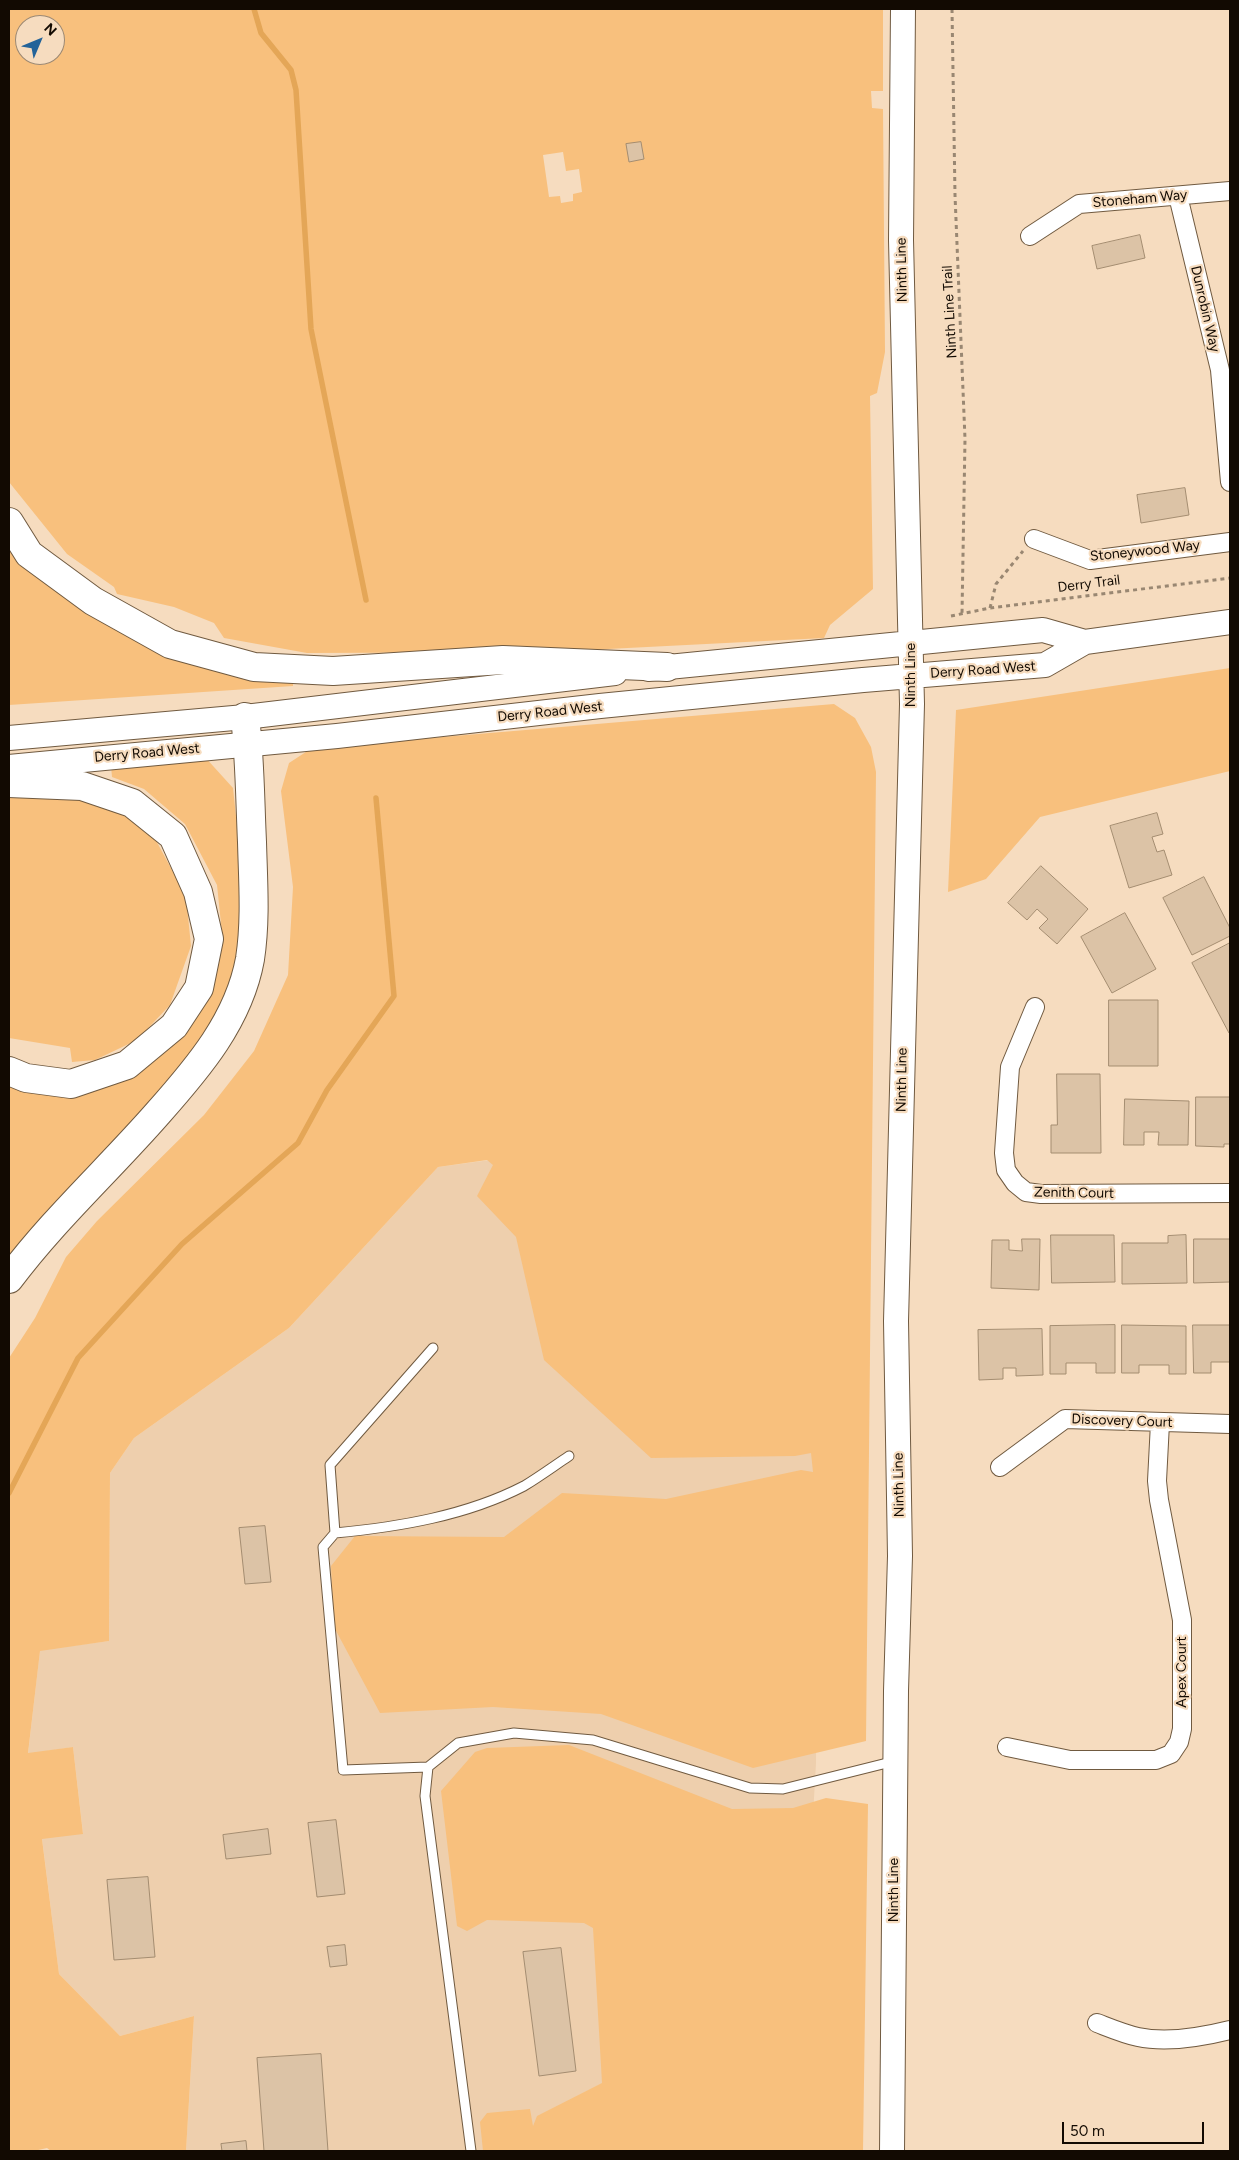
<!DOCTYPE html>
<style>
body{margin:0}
#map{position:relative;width:1239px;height:2160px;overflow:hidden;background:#f6dcbf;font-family:Figtree,sans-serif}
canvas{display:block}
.frame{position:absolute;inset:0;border:10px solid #120a02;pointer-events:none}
.north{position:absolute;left:15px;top:15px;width:50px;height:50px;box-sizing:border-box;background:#f6dcbf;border:1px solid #9b8873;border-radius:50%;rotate:45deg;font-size:14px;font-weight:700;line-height:20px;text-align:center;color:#120a02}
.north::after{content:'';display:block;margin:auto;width:18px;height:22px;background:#236399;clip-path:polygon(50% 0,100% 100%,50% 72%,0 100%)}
.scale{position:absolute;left:1062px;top:2122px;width:142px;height:22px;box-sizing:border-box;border:2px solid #120a02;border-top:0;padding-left:6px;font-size:15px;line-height:18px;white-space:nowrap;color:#120a02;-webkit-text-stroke:4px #f6dcbf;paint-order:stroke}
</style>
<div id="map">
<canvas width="1239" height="2160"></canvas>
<div class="frame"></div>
<div class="north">N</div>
<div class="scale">50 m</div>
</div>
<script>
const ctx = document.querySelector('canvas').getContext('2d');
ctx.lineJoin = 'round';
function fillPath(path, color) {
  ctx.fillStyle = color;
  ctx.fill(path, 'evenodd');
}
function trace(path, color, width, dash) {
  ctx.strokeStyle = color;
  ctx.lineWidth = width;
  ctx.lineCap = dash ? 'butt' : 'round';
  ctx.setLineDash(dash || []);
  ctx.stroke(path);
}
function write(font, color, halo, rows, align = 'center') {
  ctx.font = font + ' Figtree,sans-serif';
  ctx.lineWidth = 4.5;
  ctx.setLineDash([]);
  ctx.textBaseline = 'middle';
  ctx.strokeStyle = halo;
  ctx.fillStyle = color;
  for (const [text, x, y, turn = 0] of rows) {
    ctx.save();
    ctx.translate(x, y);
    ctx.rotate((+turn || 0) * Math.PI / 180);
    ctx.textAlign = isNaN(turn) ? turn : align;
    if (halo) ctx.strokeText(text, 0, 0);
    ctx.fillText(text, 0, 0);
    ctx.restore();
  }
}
fillPath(new Path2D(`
 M 820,1116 L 816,1763 L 803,1991 L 805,2151 L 186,2151 L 194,2016 L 120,2036 L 59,1974 L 42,1838 L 83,1833 L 73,1747 L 28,1754 L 40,1650 L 109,1641 L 110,1473 L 134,1438 L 289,1328 L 438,1167 Z`), '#eecfad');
fillPath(new Path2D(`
 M 9,9 L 883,9 L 883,91 L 871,91 L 872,108 L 883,109 L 885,352 L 877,393 L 870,396 L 873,589 L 830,625 L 824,638 L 549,652 L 307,653 L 224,638 L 214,623 L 174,607 L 117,594 L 114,587 L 67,554 L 9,482 ZM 25,25 L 55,25 L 55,55 L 25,55 ZM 563,152 L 566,171 L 579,169 L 582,192 L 573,194 L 573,201 L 561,203 L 560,196 L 549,197 L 543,155 Z
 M 9,539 L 22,558 L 85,612 L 161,654 L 293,679 L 293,686 L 9,705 Z
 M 1230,668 L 1230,771 L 1040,817 L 986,879 L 948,892 L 956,710 Z
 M 834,704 L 855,718 L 871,747 L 876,772 L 866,1741 L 753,1768 L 601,1714 L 493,1707 L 380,1713 L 334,1627 L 331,1566 L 355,1536 L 504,1537 L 562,1493 L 666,1499 L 801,1470 L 813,1472 L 811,1453 L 795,1456 L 651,1458 L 544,1360 L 516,1237 L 477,1196 L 493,1165 L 487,1160 L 438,1167 L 289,1328 L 134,1438 L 110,1473 L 109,1641 L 40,1651 L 28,1753 L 73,1747 L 83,1834 L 42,1839 L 59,1974 L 120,2036 L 194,2016 L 186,2151 L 51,2151 L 47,2148 L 34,2151 L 9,2151 L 9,1358 L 35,1318 L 66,1257 L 97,1221 L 204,1115 L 254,1051 L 288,975 L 293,887 L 281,791 L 289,763 L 312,748 Z
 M 204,756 L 233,788 L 246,911 L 233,982 L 210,1032 L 179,1077 L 9,1261 L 9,1083 L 108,1086 L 148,1066 L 183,1037 L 210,995 L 223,943 L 217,885 L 185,824 L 144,789 L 112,777 L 111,766 Z
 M 9,790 L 101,802 L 152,833 L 186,896 L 191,946 L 170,1005 L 137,1040 L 95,1060 L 72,1062 L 70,1048 L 9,1038 Z
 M 569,1745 L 732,1809 L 793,1808 L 826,1798 L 868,1804 L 863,2151 L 483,2151 L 480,2122 L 487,2113 L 530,2109 L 533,2126 L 537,2116 L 602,2083 L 593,1928 L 584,1923 L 487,1920 L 467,1931 L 457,1926 L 441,1791 L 475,1752 L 487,1748 Z`), '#f8c07d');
trace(new Path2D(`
 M 254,9 L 261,33 L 291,70 L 296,90 L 311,329 L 366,600
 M 9,1493 L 78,1358 L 182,1244 L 298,1143 L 327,1090 L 394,996 L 376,798`), '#e4a657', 5.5);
const building = new Path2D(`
 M 641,142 L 644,159 L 629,162 L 626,144 Z
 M 1140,235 L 1145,258 L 1097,269 L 1092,246 Z
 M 1185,488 L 1189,515 L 1141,523 L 1137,495 Z
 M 1157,813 L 1163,834 L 1152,837 L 1157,852 L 1164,850 L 1172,875 L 1129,888 L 1110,826 Z
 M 1041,866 L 1088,909 L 1057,944 L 1039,928 L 1048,919 L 1037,909 L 1027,920 L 1008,903 Z
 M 1204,877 L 1230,928 L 1230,936 L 1192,955 L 1163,898 Z
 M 1125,913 L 1156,969 L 1112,993 L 1081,937 Z
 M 1230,943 L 1230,1032 L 1229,1033 L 1192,963 Z
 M 1109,1000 L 1158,1000 L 1158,1066 L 1109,1066 Z
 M 1057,1074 L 1100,1074 L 1101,1153 L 1051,1153 L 1051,1125 L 1057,1125 Z
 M 1196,1097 L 1230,1097 L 1230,1144 L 1224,1144 L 1224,1147 L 1196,1146 Z
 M 1125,1099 L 1189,1101 L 1188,1145 L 1158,1145 L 1159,1132 L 1144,1132 L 1144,1145 L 1124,1145 Z
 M 1051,1235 L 1114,1235 L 1115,1282 L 1052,1283 Z
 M 1186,1235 L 1187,1283 L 1122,1284 L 1122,1243 L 1168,1243 L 1168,1236 Z
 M 1022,1239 L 1040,1239 L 1039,1290 L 991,1288 L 992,1240 L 1009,1240 L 1009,1250 L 1022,1251 Z
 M 1194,1239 L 1230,1239 L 1230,1282 L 1194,1283 Z
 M 1115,1325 L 1115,1373 L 1096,1373 L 1096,1363 L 1066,1363 L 1066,1374 L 1050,1374 L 1050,1326 Z
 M 1122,1325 L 1186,1326 L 1186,1374 L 1169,1374 L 1169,1365 L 1139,1365 L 1139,1373 L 1122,1373 Z
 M 1193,1325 L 1230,1325 L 1230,1362 L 1211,1362 L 1211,1373 L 1194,1373 Z
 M 1042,1329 L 1043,1375 L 1016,1376 L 1016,1368 L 1003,1368 L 1003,1379 L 979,1380 L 978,1330 Z
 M 265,1526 L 271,1582 L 245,1584 L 239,1528 Z
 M 336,1820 L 345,1894 L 317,1897 L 308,1823 Z
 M 268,1829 L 271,1854 L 226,1859 L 223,1835 Z
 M 148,1877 L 155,1957 L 114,1960 L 107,1880 Z
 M 345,1945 L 347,1965 L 330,1967 L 327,1947 Z
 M 561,1948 L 576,2071 L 539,2076 L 523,1952 Z
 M 321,2054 L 328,2151 L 264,2151 L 257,2058 Z
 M 246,2141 L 247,2151 L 222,2151 L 221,2144 Z`);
fillPath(building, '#dcc3a6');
trace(building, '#a48d71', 1);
const service = new Path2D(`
 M 335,1533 L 330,1465 L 433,1348
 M 428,1767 L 343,1770 L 323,1547 L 335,1533 C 398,1527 466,1516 524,1486 C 539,1477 554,1466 569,1456
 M 471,2151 L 425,1796 L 428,1767 L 458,1743 L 514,1733 L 593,1740 L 750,1788 L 783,1789 L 895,1761`);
const minor = new Path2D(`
 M 1178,196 L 1220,370 L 1230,482
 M 1030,236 L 1079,204 L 1230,191
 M 1034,539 L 1090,560 L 1230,542
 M 1035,1007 L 1010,1067 L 1004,1153 L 1006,1170 L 1015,1183 L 1026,1192 L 1041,1194 L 1230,1193
 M 1000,1467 L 1065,1419 L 1230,1424
 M 1007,1747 L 1070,1760 L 1156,1760 L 1171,1754 L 1179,1742 L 1182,1729 L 1182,1620 L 1159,1500 L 1157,1481 L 1160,1423
 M 1097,2023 C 1110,2028 1124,2034 1138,2037 C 1166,2043 1202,2037 1230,2030`);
const secondary = new Path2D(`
 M 648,669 L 1043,630 L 1085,642
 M 9,738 L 245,717 L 615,673
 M 9,767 L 337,736 L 600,706 L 863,680 L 1045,665 L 1085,642 L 1230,622
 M 892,2151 L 896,1691 L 900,1556 L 896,1321 L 912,704 L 901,240 L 903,9`);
const motorway = new Path2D(`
 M 9,522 L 29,554 L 93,601 L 170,644 L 254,667 L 333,671 L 503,660 L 667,667
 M 9,783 L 82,786 L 132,803 L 173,836 L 198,892 L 209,939 L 199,988 L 174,1026 L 127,1065 L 71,1084 L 26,1078 L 9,1071
 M 9,1279 C 53,1220 109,1169 158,1113 C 198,1068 239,1020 250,959 C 256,920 253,881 252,842 C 250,800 250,758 245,717`);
trace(service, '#705a40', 11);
trace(minor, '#705a40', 20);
trace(secondary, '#705a40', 26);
trace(motorway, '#705a40', 30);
trace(new Path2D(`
 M 952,9 L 955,195 L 965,439 L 962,614
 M 990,608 L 996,584 L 1023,551
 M 951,616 L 990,608 L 1230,578`), '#998772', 3, [4, 4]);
trace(service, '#fff', 9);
trace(minor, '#fff', 18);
trace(secondary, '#fff', 24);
trace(motorway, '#fff', 28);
write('14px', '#120a02', '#f6dcbf', [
 ["Stoneham Way",1140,199,-5],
 ["Ninth Line",902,270,-91],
 ["Dunrobin Way",1205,309,77],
 ["Ninth Line Trail",950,312,-93],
 ["Stoneywood Way",1145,551,-6],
 ["Derry Trail",1089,584,-7],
 ["Derry Road West",983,670,-4],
 ["Ninth Line",911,675,-90],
 ["Derry Road West",550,712,-6],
 ["Derry Road West",147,753,-5],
 ["Ninth Line",902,1080,-89],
 ["Zenith Court",1074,1193,1],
 ["Discovery Court",1122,1421,2],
 ["Ninth Line",899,1485,-91],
 ["Apex Court",1182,1672,-90],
 ["Ninth Line",894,1890,-90]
]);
</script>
